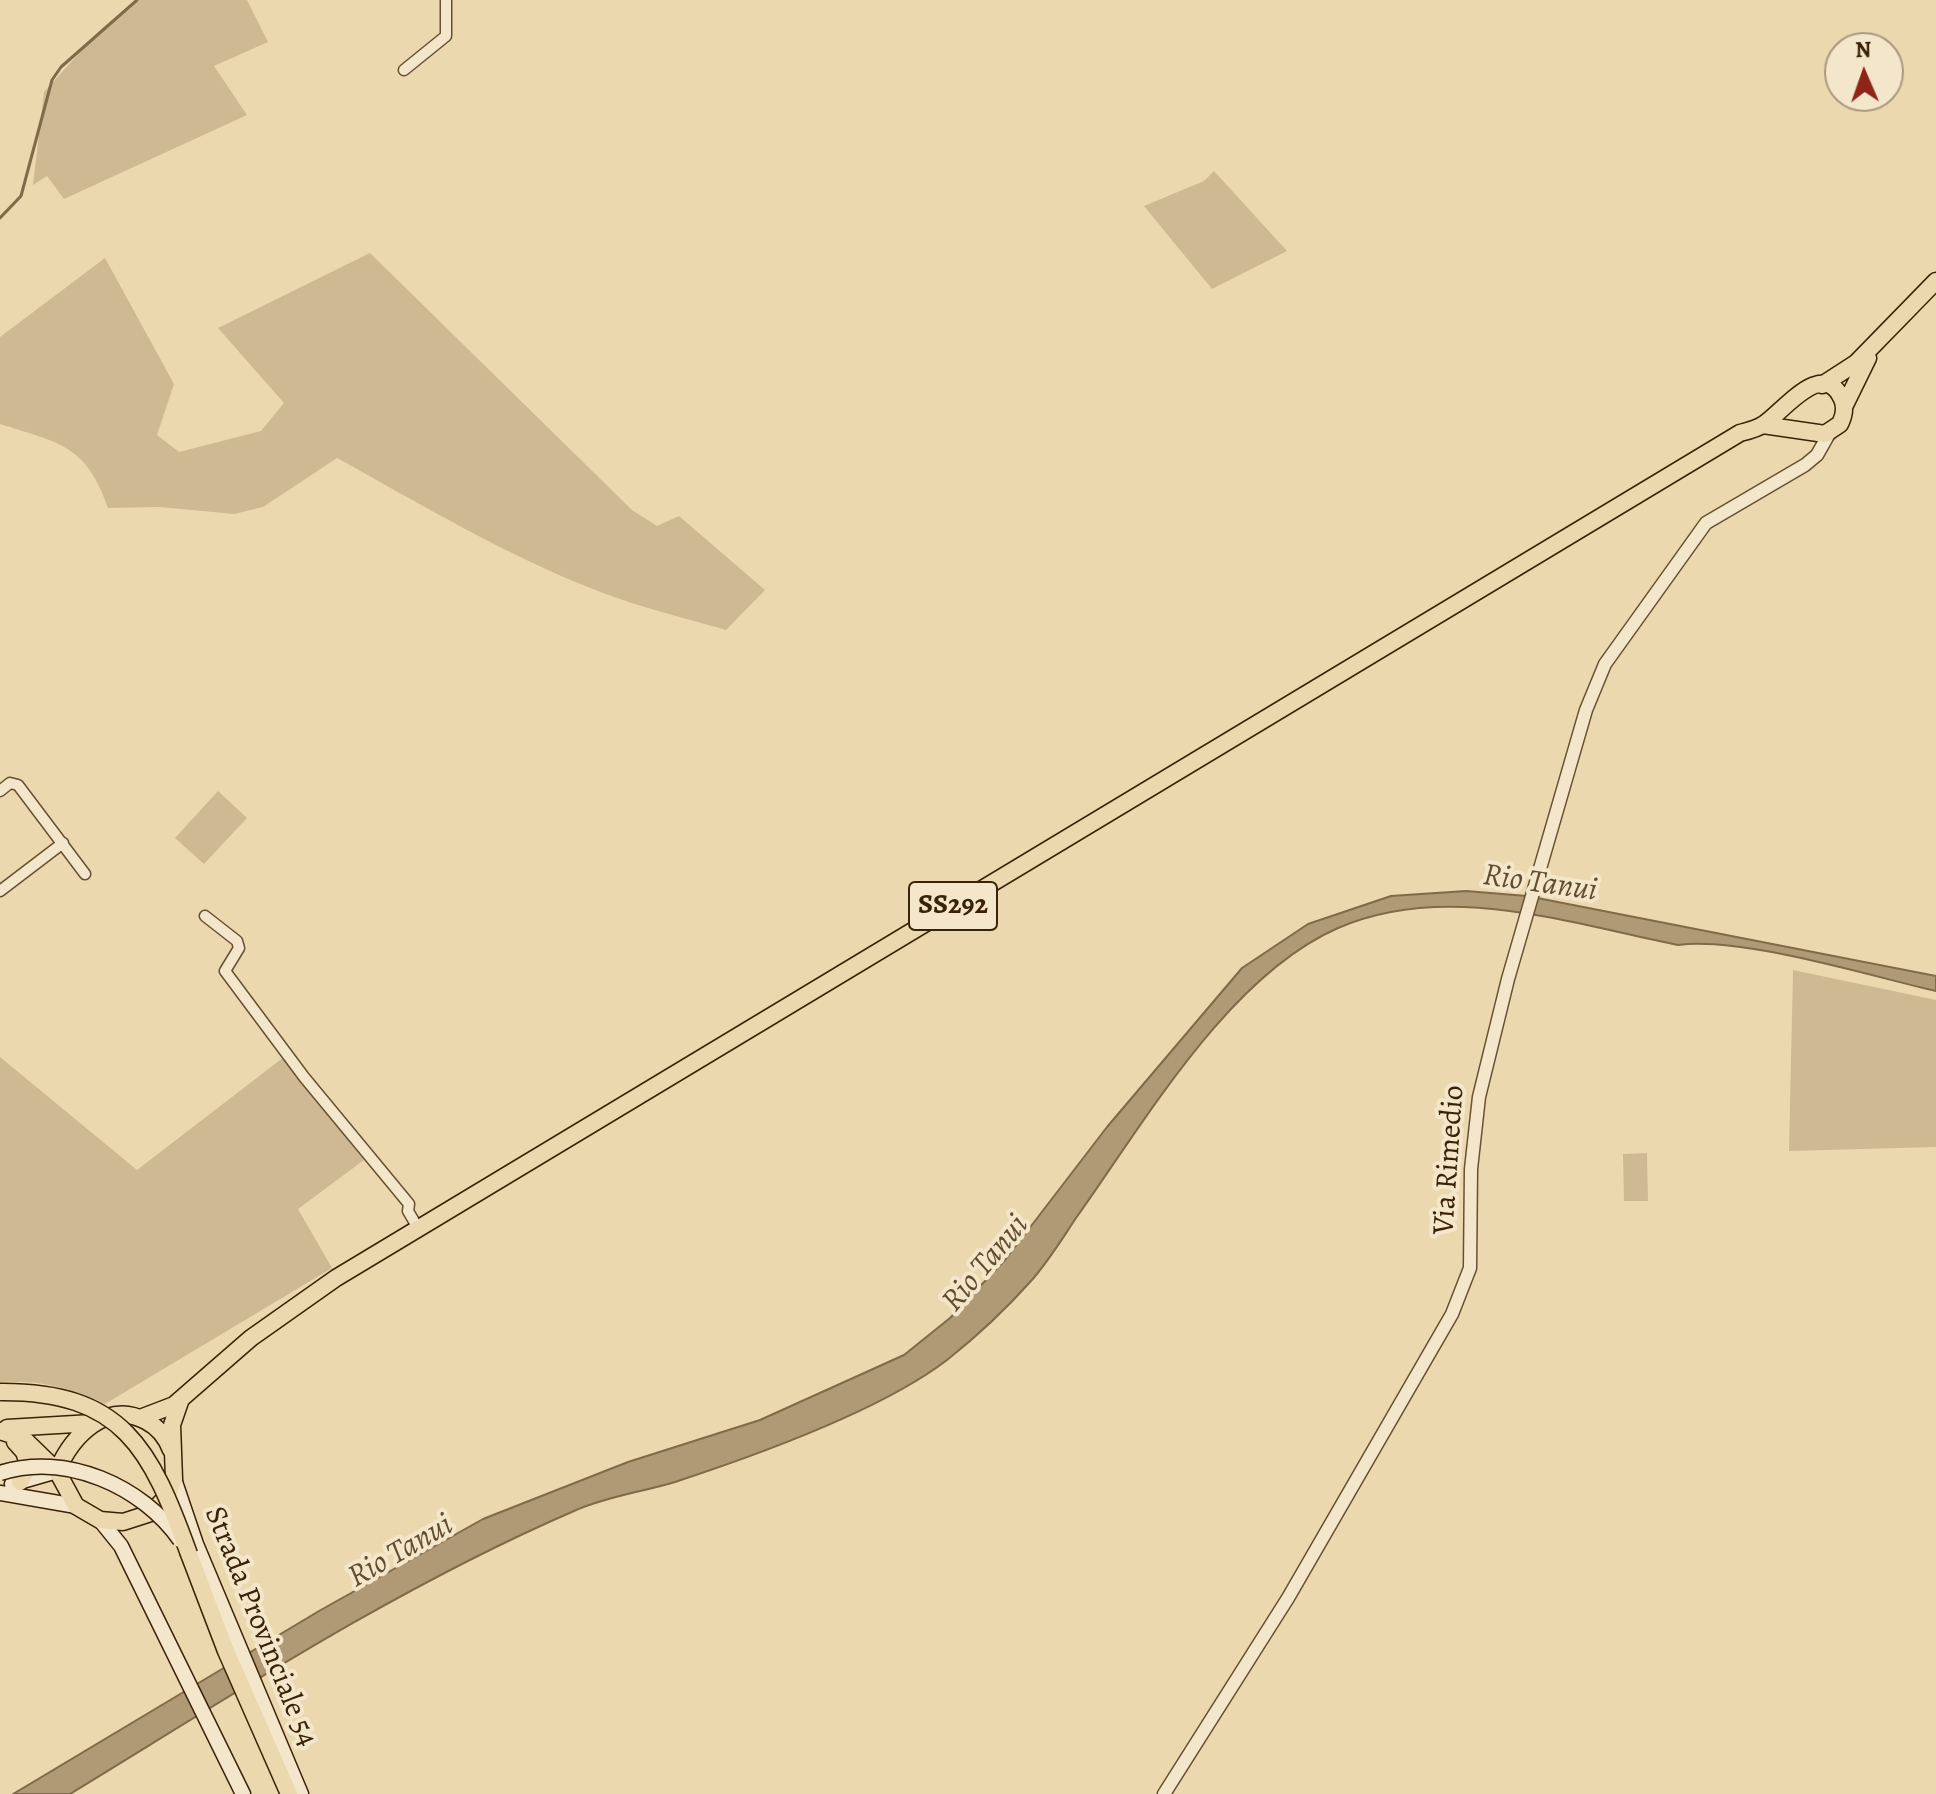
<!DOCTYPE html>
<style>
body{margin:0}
#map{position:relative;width:1936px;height:1794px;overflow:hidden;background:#ecd8ae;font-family:Alegreya,serif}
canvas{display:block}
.north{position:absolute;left:1824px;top:32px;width:80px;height:80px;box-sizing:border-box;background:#f3e6ca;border:2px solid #a9987c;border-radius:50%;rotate:358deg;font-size:22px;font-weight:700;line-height:32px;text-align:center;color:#3a2207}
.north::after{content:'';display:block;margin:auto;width:28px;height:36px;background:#8f2418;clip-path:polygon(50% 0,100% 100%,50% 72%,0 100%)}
</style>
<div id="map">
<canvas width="1936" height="1794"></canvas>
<div class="north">N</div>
</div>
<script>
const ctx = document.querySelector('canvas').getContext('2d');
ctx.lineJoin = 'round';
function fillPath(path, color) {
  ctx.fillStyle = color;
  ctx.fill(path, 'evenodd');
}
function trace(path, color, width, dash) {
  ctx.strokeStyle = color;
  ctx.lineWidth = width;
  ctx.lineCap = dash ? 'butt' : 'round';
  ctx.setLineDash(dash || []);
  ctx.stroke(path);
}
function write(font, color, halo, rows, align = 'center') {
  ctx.font = font + ' Alegreya,serif';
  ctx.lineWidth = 8;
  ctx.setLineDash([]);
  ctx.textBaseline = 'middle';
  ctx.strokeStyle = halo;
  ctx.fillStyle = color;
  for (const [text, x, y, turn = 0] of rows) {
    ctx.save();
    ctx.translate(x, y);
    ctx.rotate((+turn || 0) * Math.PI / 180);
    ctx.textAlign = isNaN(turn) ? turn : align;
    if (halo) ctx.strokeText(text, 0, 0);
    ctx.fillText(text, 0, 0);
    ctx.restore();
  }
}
fillPath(new Path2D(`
 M 136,0 L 247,0 L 268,42 L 214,66 L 247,115 L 64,199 L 47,176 L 33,185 L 44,92 L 98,32 Z
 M 1214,171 L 1287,251 L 1212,289 L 1144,206 L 1204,181 Z
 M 370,253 L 632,510 L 657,526 L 679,516 L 765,590 L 726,630 C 684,618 639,607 598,591 C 507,556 422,505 337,458 L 263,507 L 234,514 L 160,507 L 108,508 C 86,444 59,443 0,424 L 0,337 L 105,258 L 174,384 L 157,435 L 179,452 L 261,431 L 284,403 L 218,328 Z
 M 218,791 L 247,818 L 204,864 L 175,838 Z
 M 1793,970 L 1936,1000 L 1936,1147 L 1789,1151 Z
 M 0,1057 L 137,1170 L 284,1057 L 364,1160 L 298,1209 L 332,1268 L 105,1404 C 70,1387 39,1380 0,1382 Z
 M 1647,1153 L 1648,1201 L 1624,1201 L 1623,1154 Z`), '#ceb992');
const water = new Path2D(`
 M 1466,891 L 1527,896 L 1936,976 L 1936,991 C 1870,976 1740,936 1678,945 C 1568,923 1446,881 1338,928 C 1228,976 1144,1123 1076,1218 C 1062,1239 1048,1262 1031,1281 C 1007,1308 976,1337 947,1360 C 882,1410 754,1456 675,1482 C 642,1492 605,1497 574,1511 C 396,1588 234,1694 70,1794 L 13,1794 L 319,1611 L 483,1519 L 628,1462 L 760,1420 L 904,1355 L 950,1318 L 1005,1260 L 1107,1127 L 1242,968 L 1308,924 L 1391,896 Z`);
fillPath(water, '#af9a75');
trace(water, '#806a49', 2);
trace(new Path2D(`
 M 0,218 L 21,196 L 52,80 L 61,67 L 137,0`), '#806a49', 3);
const minor = new Path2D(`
 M 404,70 L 446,36 L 446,0
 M 0,791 L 10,783 L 18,785 L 85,874
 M 0,891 L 63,843
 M 205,916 L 237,941 L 239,948 L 225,971 L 304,1077 L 409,1204 L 408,1211 L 418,1228`);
const tertiary = new Path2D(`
 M 1164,1794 L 1288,1598 L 1452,1314 L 1470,1268 L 1471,1169 L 1479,1097 L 1508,979 L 1586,710 L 1605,664 L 1706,523 L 1805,465 L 1817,455 L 1830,432`);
const secondary = new Path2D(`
 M 174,1479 L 196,1544 L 301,1794
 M 12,1484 L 57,1471
 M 0,1493 L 76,1506
 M 100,1520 L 121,1546 L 243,1794`);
const primary = new Path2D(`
 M 1822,385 L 1856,363 L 1936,281
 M 1844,407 L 1868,358
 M 140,1418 L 174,1405 L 251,1338 L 336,1278 L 1740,433 C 1748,431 1757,429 1764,424 C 1783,412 1823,357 1842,399 C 1846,408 1844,416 1840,424 L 1825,434 L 1763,425
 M 7,1428 L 92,1423
 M 0,1431 L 24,1439 L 57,1471 L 76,1506 L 100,1520 L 123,1522 L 151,1513 L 168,1495 L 174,1479 L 172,1425 L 181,1399
 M 15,1442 L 24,1452 L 29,1466 L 20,1482
 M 57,1471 C 72,1436 106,1400 146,1421 C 158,1427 166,1437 171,1450
 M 189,1554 L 226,1651 L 289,1794`);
trace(minor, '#665031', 13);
trace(tertiary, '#665031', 15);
trace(secondary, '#3a2207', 17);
trace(primary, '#3a2207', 19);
trace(minor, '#f3e6ca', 10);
trace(tertiary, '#f3e6ca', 12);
trace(secondary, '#f3e6ca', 14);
trace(primary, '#ecd8ae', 16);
const secondaryBridge = new Path2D(`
 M 0,1473 C 66,1452 142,1486 180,1540`);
const primaryBridge = new Path2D(`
 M 0,1392 C 123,1391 151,1449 189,1554`);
trace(secondaryBridge, '#3a2207', 17, []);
trace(primaryBridge, '#3a2207', 19, []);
trace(secondaryBridge, '#f3e6ca', 14);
trace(primaryBridge, '#ecd8ae', 16);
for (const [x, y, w] of [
 [953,906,88]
]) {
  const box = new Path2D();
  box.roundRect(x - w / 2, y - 24, w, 48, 6);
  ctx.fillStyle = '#f3e6ca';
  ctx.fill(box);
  trace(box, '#3a2207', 2);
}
write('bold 28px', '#3a2207', null, [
 ["SS292",953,906]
]);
write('30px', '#3a2207', '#f3e6ca', [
 ["Via Rimedio",1450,1160,-86],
 ["Strada Provinciale 54",260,1627,68]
]);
write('italic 32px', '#634c2e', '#f3e6ca', [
 ["Rio Tanui",1540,884,8],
 ["Rio Tanui",986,1264,-50],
 ["Rio Tanui",401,1552,-30]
]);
</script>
